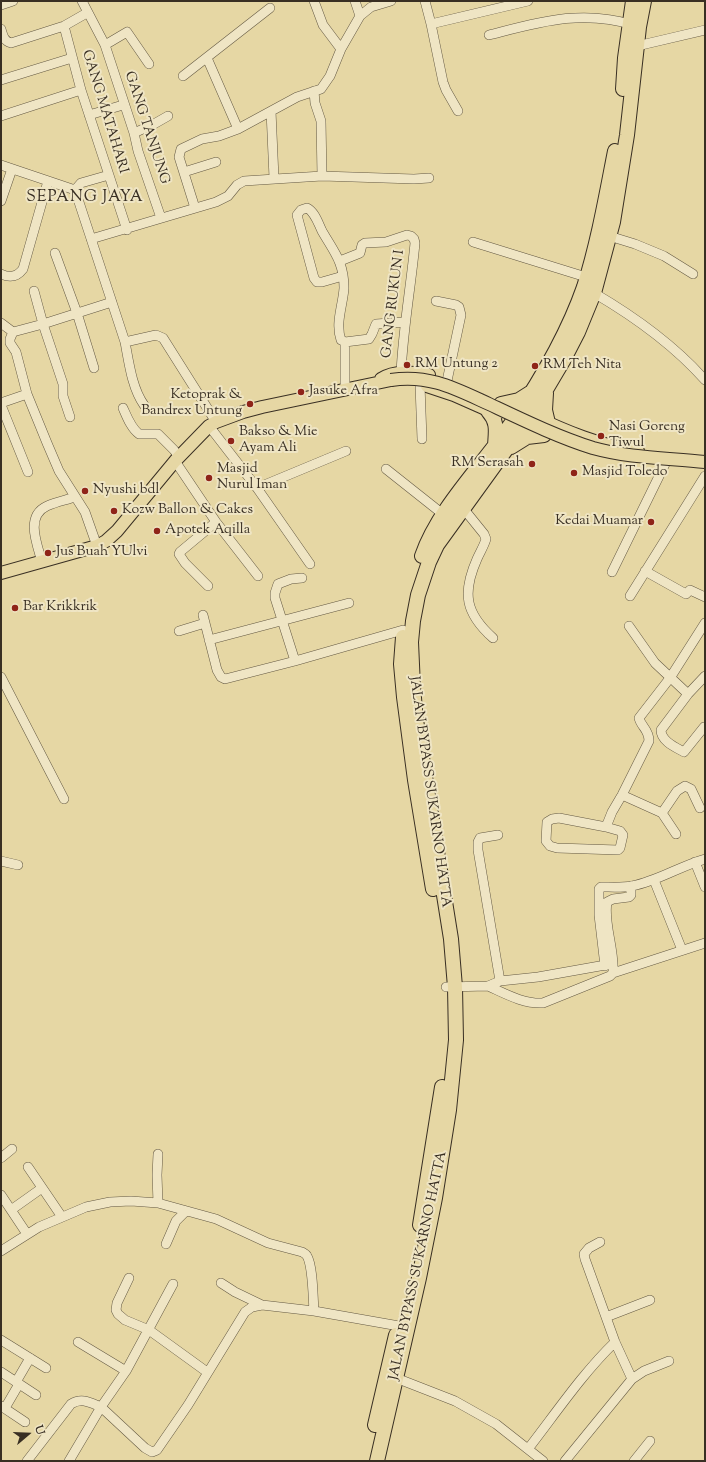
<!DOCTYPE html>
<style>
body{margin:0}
#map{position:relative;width:706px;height:1462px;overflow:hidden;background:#e6d7a4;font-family:"Sorts Mill Goudy",serif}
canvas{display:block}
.frame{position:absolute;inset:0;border:2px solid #392f23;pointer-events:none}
.north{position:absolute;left:8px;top:1414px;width:40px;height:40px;-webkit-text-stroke:3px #efe5c4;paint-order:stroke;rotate:71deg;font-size:11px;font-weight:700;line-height:16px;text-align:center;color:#392f23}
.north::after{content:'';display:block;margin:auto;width:14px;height:18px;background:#392f23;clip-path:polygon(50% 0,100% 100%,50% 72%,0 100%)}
</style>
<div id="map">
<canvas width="706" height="1462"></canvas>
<div class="frame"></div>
<div class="north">U</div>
</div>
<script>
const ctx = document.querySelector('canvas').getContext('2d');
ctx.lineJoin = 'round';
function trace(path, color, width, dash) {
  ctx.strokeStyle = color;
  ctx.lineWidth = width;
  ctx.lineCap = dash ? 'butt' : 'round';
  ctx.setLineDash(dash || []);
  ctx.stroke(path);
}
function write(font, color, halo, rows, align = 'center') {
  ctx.font = font + ' "Sorts Mill Goudy",serif';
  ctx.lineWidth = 4;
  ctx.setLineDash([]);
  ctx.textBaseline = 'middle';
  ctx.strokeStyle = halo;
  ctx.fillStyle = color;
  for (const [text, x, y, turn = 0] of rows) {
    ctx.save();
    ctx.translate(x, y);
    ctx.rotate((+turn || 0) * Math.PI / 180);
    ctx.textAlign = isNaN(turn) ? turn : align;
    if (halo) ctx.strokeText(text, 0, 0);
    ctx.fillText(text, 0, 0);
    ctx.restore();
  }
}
const minor = new Path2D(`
 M 82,1 L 105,45 L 134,133 L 138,151 L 161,218
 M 314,1 L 323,25 L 341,49
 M 355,1 L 360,16
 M 425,1 L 431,24 L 443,82 L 446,90 L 458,111
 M 1,5 L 13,1
 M 431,24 L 528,1
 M 64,26 L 81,90 L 127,230
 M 1,29 C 3,36 4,41 11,43 L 64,26 L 85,14
 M 489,35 C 540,22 581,9 634,25
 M 105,45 L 127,32 L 149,64
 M 637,46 L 705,30
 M 207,58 L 238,129
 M 183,76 L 270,8
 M 1,80 L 72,58
 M 314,91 L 315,103 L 321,121 L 322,176
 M 271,111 L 274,178
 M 89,115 L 123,105
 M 1,116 L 81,90
 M 134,133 L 154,124 L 168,116
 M 1,165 L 75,190
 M 184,172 L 216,162
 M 109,175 L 81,183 L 75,190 L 125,342 L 156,335 L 163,338 L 216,422
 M 1,201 L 12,169
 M 195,208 L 179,157 L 181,149 L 202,139 L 219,136 L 238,129 L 297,97 L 321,89 L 330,76 L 341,49 L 360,16 L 371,7 L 391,1
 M 609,236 L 635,244 L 664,256 L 693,274
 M 91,239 L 216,202 L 228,196 L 237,185 L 244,181 L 322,176 L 414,179 L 429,178
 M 473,242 L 586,277
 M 55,253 L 77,313 L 94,368
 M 340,261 L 360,253 L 362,245 L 365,243 L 386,242 L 407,235 L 411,236 L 414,239 L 415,243 C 411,286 403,329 401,373
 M 1,274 C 10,278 17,277 23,269 L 48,181
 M 343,276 L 322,282 L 317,282 L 314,278 L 297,215 L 301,210 L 307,208 C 315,212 318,223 322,231 C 334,252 344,262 344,288 C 343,305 335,323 341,340 L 345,342 L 345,389
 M 34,291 L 43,324 L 63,384 L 63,396 L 70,417
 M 594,293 C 635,317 673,344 705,380
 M 436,301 L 456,305 L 459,307 L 461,315 L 447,381
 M 1,323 L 13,332
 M 13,332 L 10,339 L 10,343 L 16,352 L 27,394 L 47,443 L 59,471 L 85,512 L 97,546
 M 13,332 L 43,324 L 112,302
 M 125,342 C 129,363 132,388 144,405
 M 345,342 L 369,339 L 372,334 L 376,324 L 404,322
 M 420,385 L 422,439
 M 1,403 L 27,394
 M 1,405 L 28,472
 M 123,408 C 127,417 131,428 139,434 L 158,434 L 174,450 L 179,457
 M 209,426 L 257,488 L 310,564
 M 175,461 L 216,522 L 258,576
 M 386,469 L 444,515
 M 257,488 L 346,451
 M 463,508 L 484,534 L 486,539 C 484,546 480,552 477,559 C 462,593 465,613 493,638
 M 42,562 C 37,544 25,516 47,506 C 56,502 66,500 75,497
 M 645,571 L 686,594 L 690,590 L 705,597
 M 612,572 L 665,464
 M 208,586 L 185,563 L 179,554 L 180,552 L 216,522
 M 630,596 L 705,476
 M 203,615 L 217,670 L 221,677 L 225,679 L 295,661 L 403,630
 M 629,626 L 655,663 L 688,694
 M 179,631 L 205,623
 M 209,640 L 349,603
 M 295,661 L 275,598 L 275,593 L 278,584 L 291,579 L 302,578
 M 1,677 L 64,799
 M 704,727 L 684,752 C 675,747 661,741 661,730 L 688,694 L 705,676
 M 622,795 L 662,813 L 676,834
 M 662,813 L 677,791 L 685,786 L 691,789 L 700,808
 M 606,827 L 620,831 L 623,835 L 620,848 L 618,850 L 557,848 L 550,846 L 546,841 L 547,822 L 552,819 L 559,818 L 606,827 L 612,812 L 622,795 L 649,741 C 649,729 641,727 639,718 L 670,678 L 705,623
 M 498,835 L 480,838 L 478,842 L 478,850 L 500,981
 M 1,861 L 18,865
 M 695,862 L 705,887
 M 654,880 L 682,950
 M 605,966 L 599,915 L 599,889 L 601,887 C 611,887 622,888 632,886 C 658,881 680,866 705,859
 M 613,973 L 705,943
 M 488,986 C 506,994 523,1004 543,1003 L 610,976 L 613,973 C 615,950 603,923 607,902 L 613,899 L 629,897 L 631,895 L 631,886
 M 446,987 L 488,986 L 500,981 L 538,977 L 611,964
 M 1,1158 L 12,1149
 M 28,1167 L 62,1217
 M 1,1195 L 27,1234
 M 158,1203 L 157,1175 L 158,1154
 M 11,1210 L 42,1188
 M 600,1242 L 589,1248 L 584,1254 L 585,1259 L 615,1342 L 632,1379
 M 166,1244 L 176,1221 L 186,1211
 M 1,1251 L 39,1227 L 86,1207 L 110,1202 L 131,1201 L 158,1203 L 216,1219 L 268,1243 L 302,1252 C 304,1253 306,1254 307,1256 C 313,1266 313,1299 314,1311
 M 129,1278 L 117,1303 L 116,1310 L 118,1314 L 125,1320 L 149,1330 L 207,1372
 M 221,1283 L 235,1292 L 262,1305
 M 606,1317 L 650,1300
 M 1,1340 L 46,1368
 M 78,1342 L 126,1371
 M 1,1372 L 36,1395
 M 396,1378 L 455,1401 L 496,1424 L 543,1461
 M 16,1382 L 30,1358
 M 1,1406 L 25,1422
 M 5,1408 L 19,1384
 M 528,1449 C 556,1413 582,1374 615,1342
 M 27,1461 L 71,1404 C 82,1397 91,1403 101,1407 L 126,1371 L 173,1284
 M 69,1461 L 101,1407 L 145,1448 L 152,1452 L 157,1450 L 188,1405 L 245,1312 L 252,1307 L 262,1305 L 314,1311 L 399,1326
 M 565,1461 L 632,1379 L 644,1371 L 669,1361
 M 634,1461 L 650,1441`);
const major = new Path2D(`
 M 381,379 C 395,370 413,372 429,375
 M 427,386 L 454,395 L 497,414
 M 531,415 C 565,431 600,446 638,451
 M 1,573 L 97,546 L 106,541 L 117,531 L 175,461 L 209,426 L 216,422 L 243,412 L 262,407 L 391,380`);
const highway = new Path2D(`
 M 623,89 L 625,58 L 633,1
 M 546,393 L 545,410 L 548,423
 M 501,404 L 519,400 L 530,393
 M 488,411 C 498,422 496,431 495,445
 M 511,447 L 527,437 L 544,435
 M 422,556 C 439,507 484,464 513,421 C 540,381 568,333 584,287 C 598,243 606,197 615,151
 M 403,637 L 401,664 L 404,697 L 415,780 L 433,889
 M 420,1225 L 442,1087
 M 375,1425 L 396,1335
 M 377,1461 L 419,1278 L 435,1198 L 449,1110 L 456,1040 L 455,987 L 451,939 L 416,720 L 413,687 L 411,642 L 413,621 L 418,595 L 429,562 L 437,545 L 531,415 L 563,361 L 578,332 L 594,293 L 613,222 L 627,135 L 639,27 L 644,1`);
trace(minor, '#645943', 10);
trace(major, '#392f23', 14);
trace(highway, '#392f23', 16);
trace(minor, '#efe5c4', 9);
trace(major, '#e6d7a4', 12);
trace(highway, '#e6d7a4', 14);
const majorBridge = new Path2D(`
 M 391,380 C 429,374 456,389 489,404 C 523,420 558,437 593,448 C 629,458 668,458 705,462`);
trace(majorBridge, '#392f23', 14, []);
trace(majorBridge, '#e6d7a4', 12);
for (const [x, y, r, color] of [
 [407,365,4,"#8f2418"],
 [535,366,4,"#8f2418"],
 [301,392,4,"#8f2418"],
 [250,404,4,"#8f2418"],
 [601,436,4,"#8f2418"],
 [231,441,4,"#8f2418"],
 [532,464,4,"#8f2418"],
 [574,473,4,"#8f2418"],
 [209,478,4,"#8f2418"],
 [85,491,4,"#8f2418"],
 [114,511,4,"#8f2418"],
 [651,522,4,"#8f2418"],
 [157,531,4,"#8f2418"],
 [48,553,4,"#8f2418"],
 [15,608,4,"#8f2418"]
]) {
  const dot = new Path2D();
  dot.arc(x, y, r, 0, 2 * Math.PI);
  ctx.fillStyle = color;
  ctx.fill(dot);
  trace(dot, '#efe5c4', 1.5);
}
write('14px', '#392f23', '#efe5c4', [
 ["GANG MATAHARI",104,112,73],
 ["GANG TANJUNG",146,128,72],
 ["GANG RUKUN I",394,304,-83],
 ["JALAN BYPASS SUKARNO HATTA",429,792,82],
 ["JALAN BYPASS SUKARNO HATTA",419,1266,-78]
]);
write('14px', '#392f23', '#efe5c4', [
 ["RM Untung 2",415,365],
 ["RM Teh Nita",543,366],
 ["Jasuke Afra",309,392],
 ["Ketoprak &",242,396,"right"],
 ["Bandrex Untung",242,412,"right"],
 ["Nasi Goreng",609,428],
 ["Tiwul",609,444],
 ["Bakso & Mie",239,433],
 ["Ayam Ali",239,449],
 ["RM Serasah",524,464,"right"],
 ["Masjid",217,470],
 ["Nurul Iman",217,486],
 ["Masjid Toledo",582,473],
 ["Nyushi bdl",93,491],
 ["Kozw Ballon & Cakes",122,511],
 ["Kedai Muamar",643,522,"right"],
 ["Apotek Aqilla",165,531],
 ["Jus Buah YUlvi",56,553],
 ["Bar Krikkrik",23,608]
], 'left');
ctx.letterSpacing = '1px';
write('16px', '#392f23', '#efe5c4', [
 ["SEPANG JAYA",85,198]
]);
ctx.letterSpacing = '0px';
</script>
